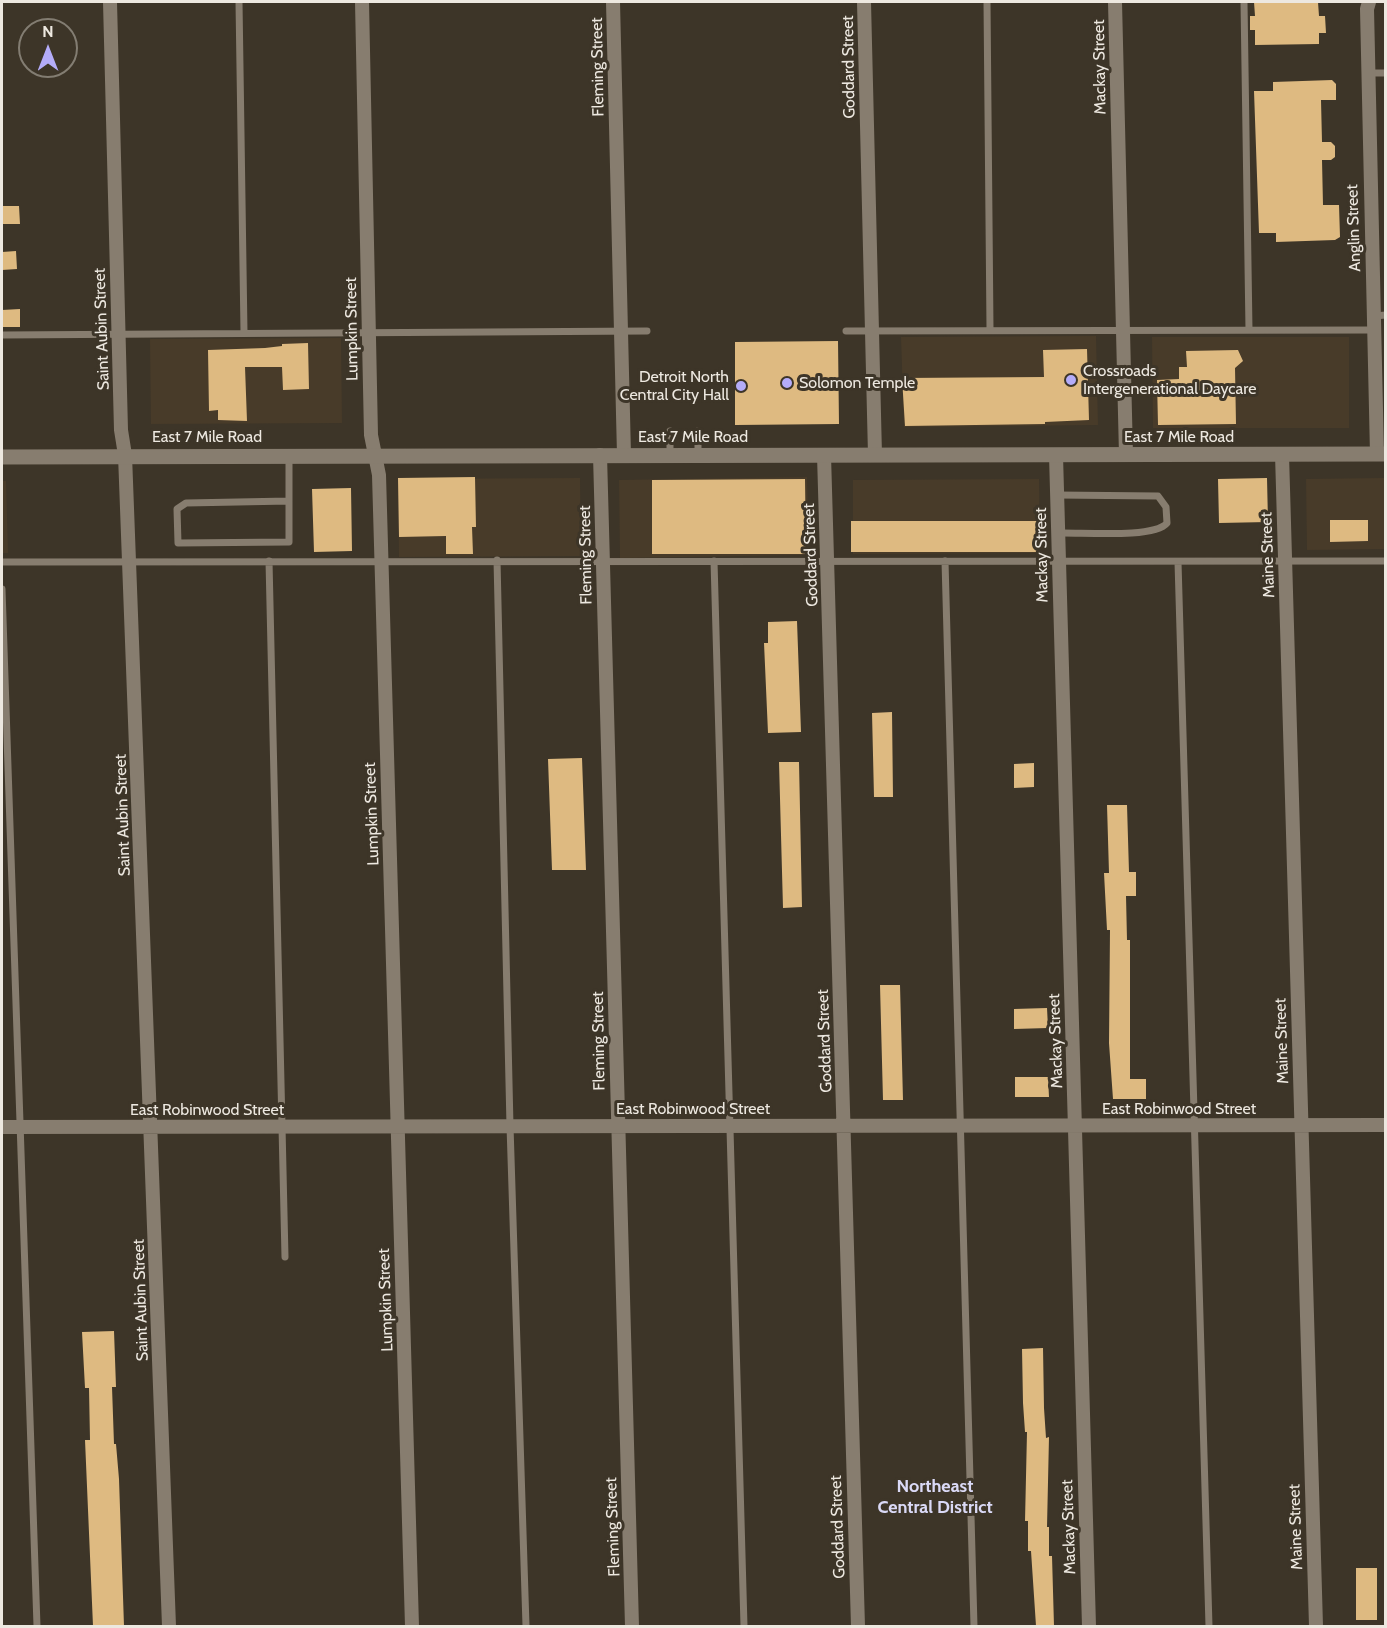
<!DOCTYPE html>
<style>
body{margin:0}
#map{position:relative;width:1387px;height:1628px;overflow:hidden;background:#3d3528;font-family:Cabin,sans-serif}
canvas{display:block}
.frame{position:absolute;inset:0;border:3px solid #ede8e0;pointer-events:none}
.north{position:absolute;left:18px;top:18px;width:60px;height:60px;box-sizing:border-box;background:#3d3528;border:2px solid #837d72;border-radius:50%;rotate:0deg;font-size:16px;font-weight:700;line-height:24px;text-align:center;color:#ede8e0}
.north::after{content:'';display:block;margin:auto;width:21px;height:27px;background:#b4acf9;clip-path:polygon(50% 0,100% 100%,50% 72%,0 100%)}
</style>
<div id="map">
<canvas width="1387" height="1628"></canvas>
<div class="frame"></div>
<div class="north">N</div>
</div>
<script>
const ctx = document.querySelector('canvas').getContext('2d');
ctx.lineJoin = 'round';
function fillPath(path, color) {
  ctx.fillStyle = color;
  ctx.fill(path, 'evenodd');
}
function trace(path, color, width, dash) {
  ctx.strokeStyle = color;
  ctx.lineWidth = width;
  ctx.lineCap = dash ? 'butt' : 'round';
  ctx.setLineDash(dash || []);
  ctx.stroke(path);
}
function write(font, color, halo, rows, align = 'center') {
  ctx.font = font + ' Cabin,sans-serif';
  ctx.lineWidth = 6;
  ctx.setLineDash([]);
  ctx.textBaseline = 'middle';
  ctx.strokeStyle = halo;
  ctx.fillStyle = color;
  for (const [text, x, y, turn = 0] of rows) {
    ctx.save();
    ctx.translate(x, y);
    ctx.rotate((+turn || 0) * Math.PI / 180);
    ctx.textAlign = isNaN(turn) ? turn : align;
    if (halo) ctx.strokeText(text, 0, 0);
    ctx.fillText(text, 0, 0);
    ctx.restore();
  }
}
fillPath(new Path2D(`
 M 1096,336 L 1098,425 L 904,427 L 901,337 Z
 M 1152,337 L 1349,337 L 1349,428 L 1153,428 Z
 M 341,338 L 342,423 L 151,424 L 150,339 Z
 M 807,477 L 809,555 L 620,558 L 619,480 Z
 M 580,478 L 581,556 L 399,557 L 398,479 Z
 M 1385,478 L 1385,549 L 1307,550 L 1306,479 Z
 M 1039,479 L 1040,553 L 853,554 L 853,480 Z
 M 2,481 L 6,481 L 8,553 L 2,553 Z`), '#483b29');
fillPath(new Path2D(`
 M 1254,2 L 1318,2 L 1319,16 L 1325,16 L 1326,33 L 1319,33 L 1319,44 L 1255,45 L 1255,30 L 1250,30 L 1250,16 L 1255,16 Z
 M 1332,80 L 1336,84 L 1336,100 L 1321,100 L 1322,142 L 1331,142 L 1335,146 L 1335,157 L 1331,160 L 1322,160 L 1323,205 L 1339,205 L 1340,237 L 1335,240 L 1276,242 L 1276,233 L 1259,233 L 1254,91 L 1273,91 L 1273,82 Z
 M 2,206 L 19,206 L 20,224 L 3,224 Z
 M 16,251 L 17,269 L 2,270 L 2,252 Z
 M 20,309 L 20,327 L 3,327 L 2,310 Z
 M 838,341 L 839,424 L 735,425 L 735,342 Z
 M 308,343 L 309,389 L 283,390 L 282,367 L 245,367 L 247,421 L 218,420 L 218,410 L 209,411 L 208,350 L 265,348 L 282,346 L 282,344 Z
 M 1087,349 L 1089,420 L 1045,422 L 1045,424 L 905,426 L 902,378 L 1044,377 L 1043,350 Z
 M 1238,350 L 1243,361 L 1235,368 L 1236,424 L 1158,425 L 1157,380 L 1179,379 L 1179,367 L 1187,367 L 1186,351 Z
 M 475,477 L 476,527 L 472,527 L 473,554 L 446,554 L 446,536 L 399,537 L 398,478 Z
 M 1267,478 L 1268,522 L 1219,523 L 1218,479 Z
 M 805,479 L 806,554 L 652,554 L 652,480 Z
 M 351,488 L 352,551 L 314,552 L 312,489 Z
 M 1330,520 L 1368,520 L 1368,541 L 1330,542 Z
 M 851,521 L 1041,521 L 1041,552 L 851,552 Z
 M 797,621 L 801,732 L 768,733 L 764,643 L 768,643 L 768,622 Z
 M 892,712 L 893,797 L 874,797 L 872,713 Z
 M 582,758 L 586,870 L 552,870 L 548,759 Z
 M 779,762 L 799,762 L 802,907 L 783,908 Z
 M 1034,763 L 1034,787 L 1014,788 L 1014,764 Z
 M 1107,805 L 1127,805 L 1129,872 L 1136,872 L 1136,896 L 1126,896 L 1127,940 L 1130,940 L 1130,1079 L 1146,1079 L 1146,1099 L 1113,1099 L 1109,1043 L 1110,930 L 1107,930 L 1104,873 L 1109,873 Z
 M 880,985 L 900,985 L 903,1100 L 883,1100 Z
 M 1047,1008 L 1048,1028 L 1014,1029 L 1014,1009 Z
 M 1015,1077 L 1048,1077 L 1049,1097 L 1015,1097 Z
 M 114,1331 L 116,1387 L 112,1387 L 114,1444 L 116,1444 L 119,1479 L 124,1626 L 93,1626 L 85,1440 L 90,1440 L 89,1388 L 85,1388 L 82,1332 Z
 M 1043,1348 L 1044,1408 L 1046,1438 L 1049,1437 L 1047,1527 L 1049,1527 L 1049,1556 L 1052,1556 L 1054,1626 L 1036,1626 L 1031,1551 L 1028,1551 L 1028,1521 L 1025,1521 L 1027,1432 L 1025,1432 L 1023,1403 L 1022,1349 Z
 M 1356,1568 L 1377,1568 L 1377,1620 L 1356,1620 Z`), '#deba81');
trace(new Path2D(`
 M 239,2 L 244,332
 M 987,2 L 990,329
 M 1244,2 L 1249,330
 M 1367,73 L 1386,73
 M 1373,316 L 1386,315
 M 846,331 L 1373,330
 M 2,335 L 647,331
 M 670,455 L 670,431
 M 698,455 L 698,431
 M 1057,495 L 1158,496 L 1166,507 L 1167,523 C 1154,539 1080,532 1058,533
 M 289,501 L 186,503 L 177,509 L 178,543 L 289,542 L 289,455
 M 497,560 L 510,1126 L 526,1626
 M 269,561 L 285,1257
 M 714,561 L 744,1626
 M 945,561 L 974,1626
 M 2,562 L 1386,561
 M 1178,562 L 1209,1626
 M 2,589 L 37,1626`), '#877d6f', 7);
trace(new Path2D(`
 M 110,2 L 121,430 L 125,455 L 169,1626
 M 362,2 L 371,435 L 379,475 L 412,1626
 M 613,2 L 624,455
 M 864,2 L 875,455
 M 1115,2 L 1126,455
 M 1369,2 L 1367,9 L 1377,454
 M 1282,454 L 1316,1626
 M 600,455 L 632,1626
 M 824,455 L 858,1626
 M 1056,455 L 1089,1626
 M 2,1127 L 1386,1125`), '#877d6f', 14);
trace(new Path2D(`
 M 2,457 L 1386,454`), '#877d6f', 15);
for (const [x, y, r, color] of [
 [1071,380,6,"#b4acf9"],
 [787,383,6,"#b4acf9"],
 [741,386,6,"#b4acf9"]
]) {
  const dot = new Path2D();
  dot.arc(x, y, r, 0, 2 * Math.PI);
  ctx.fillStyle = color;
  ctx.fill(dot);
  trace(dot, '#3d3528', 2);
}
write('16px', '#ede8e0', '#3d3528', [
 ["Fleming Street",598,67,-91],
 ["Goddard Street",849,67,-91],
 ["Mackay Street",1100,67,-91],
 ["Anglin Street",1354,228,-92],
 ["Saint Aubin Street",102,329,-92],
 ["Lumpkin Street",352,329,-91],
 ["East 7 Mile Road",207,437],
 ["East 7 Mile Road",693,437],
 ["East 7 Mile Road",1179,437],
 ["Fleming Street",586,555,-91],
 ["Goddard Street",811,555,-92],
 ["Mackay Street",1042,555,-91],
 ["Maine Street",1268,555,-92],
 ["Lumpkin Street",372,814,-92],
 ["Saint Aubin Street",123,815,-92],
 ["Fleming Street",599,1041,-91],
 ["Goddard Street",825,1041,-92],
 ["Mackay Street",1056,1041,-92],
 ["Maine Street",1282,1041,-92],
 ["East Robinwood Street",693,1109],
 ["East Robinwood Street",1179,1109],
 ["East Robinwood Street",207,1110],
 ["Saint Aubin Street",141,1300,-92],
 ["Lumpkin Street",386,1300,-92],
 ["Fleming Street",613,1527,-92],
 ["Goddard Street",838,1527,-92],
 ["Mackay Street",1069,1527,-92],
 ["Maine Street",1296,1527,-92]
]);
write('16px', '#ede8e0', '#3d3528', [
 ["Crossroads",1083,371],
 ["Intergenerational Daycare",1083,389],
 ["Detroit North",729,377,"right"],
 ["Central City Hall",729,395,"right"],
 ["Solomon Temple",799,383]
], 'left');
write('bold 18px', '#dad9f6', '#3d3528', [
 ["Northeast",935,1487],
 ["Central District",935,1508]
]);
</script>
